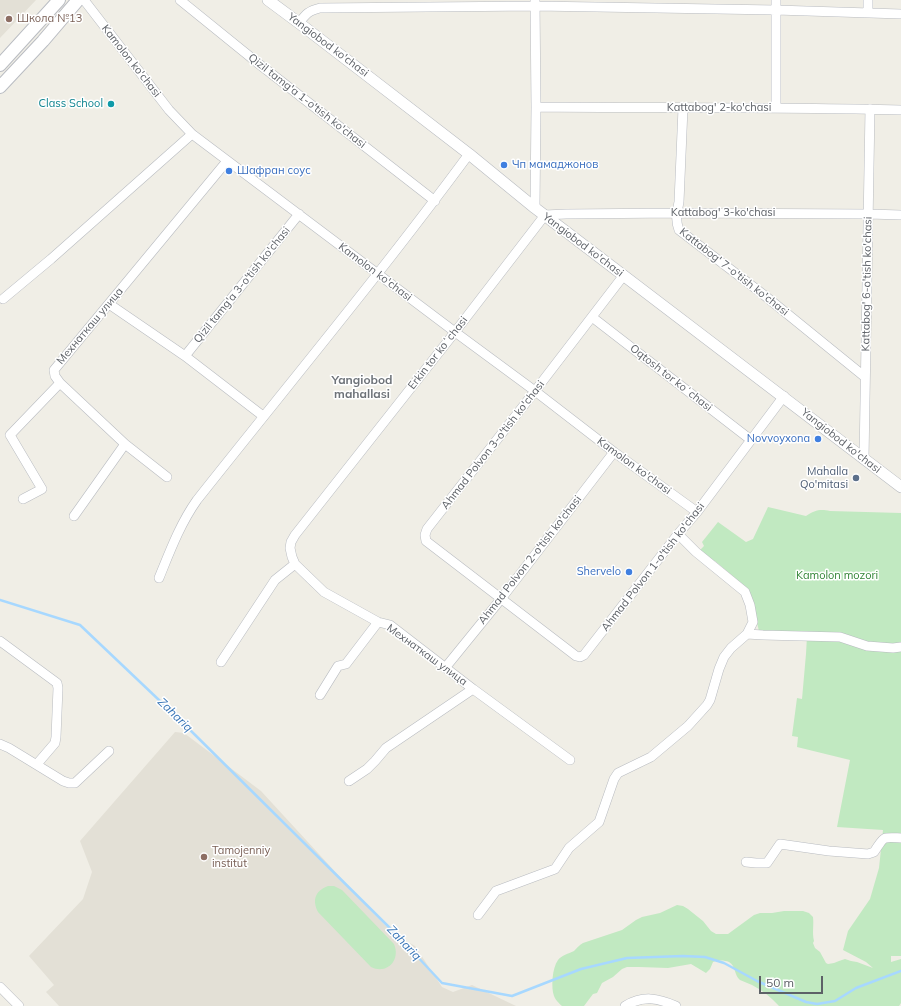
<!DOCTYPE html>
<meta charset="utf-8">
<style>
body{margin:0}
#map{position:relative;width:901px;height:1006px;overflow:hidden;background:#f0eee6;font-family:Mulish,sans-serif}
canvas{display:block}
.scale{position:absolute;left:759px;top:976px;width:64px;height:18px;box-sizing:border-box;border:2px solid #5d6167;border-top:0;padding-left:5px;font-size:12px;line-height:14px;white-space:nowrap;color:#5d6167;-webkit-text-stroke:3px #fff;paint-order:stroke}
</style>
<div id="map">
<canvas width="901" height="1006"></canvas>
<div class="scale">50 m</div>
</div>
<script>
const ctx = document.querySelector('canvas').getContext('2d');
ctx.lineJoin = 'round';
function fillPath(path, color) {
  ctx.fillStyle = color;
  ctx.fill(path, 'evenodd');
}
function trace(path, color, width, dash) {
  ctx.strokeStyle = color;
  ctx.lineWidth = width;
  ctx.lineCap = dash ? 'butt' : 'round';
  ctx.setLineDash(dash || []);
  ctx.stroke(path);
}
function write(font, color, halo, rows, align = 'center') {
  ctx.font = font + ' Mulish,sans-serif';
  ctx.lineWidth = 3;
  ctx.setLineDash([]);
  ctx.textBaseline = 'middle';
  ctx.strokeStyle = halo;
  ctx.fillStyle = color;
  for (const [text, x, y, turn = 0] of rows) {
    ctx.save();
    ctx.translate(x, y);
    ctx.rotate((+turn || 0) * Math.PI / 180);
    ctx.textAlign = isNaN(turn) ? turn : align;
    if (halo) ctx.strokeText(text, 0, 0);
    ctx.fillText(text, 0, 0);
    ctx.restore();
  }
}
fillPath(new Path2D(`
 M 0,0 L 36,0 L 0,38 Z
 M 175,732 L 184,733 L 261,791 L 375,915 L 394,934 L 415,946 L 442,987 L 453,992 L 472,985 L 516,1006 L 59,1006 L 46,992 L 54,985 L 29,956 L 83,899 L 92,872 L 80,841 Z`), '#e3e0d6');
fillPath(new Path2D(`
 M 768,507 L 806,516 C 815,510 820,509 830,511 L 901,513 L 901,956 L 891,956 L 891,962 L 901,959 L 901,1003 L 899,1006 L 779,1006 C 771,997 762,990 752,985 C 748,983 744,982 740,980 C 734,975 736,966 729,962 C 724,960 718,960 713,962 L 710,969 L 706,973 L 691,964 L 668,968 L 639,967 L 627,967 L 622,969 L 613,977 L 602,983 L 597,993 L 593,994 L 584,1006 L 562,1006 C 559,1003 556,1001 554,996 C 551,988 552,968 558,960 C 562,955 568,954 574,951 C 577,948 579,945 583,943 L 622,930 L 636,920 L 642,917 L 660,913 L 677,905 L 683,906 L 688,909 L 703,921 L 711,931 L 716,934 L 728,934 L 754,915 L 760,913 L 772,913 L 784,911 L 803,911 L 809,913 L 813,917 C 814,925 812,933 814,941 L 813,943 L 815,948 L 820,952 L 826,963 L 828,964 L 834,963 L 839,961 L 845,959 L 851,961 L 857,962 L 873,968 L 866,962 L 843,950 L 848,931 L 870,899 L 879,868 L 883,830 L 837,827 L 850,760 L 797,747 L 798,737 L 792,736 L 797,698 L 802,699 L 806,654 L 807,636 L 759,631 L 749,590 L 715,561 L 711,565 L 697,553 L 704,546 L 702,542 L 718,522 L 746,542 L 753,539 Z
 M 328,886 L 334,886 L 342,890 L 394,944 C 401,960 387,975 371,967 L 318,912 C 312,900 315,891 328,886 Z`), '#c1e9c1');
trace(new Path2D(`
 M 0,600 L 80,625 L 179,719 L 400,938 L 442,983 L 512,996 L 581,969 L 627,958 L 683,956 L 705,957 L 724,963 L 757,981 L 806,1002 L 817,1004 L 835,1001 L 856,988 L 901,971`), '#a7d8ff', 2.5);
const minor = new Path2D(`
 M 84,0 L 169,110 L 192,134 L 455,332 L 535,391 L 614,452 L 697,512
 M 180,0 L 259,64 L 435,201
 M 776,0 L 776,108
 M 868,13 L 868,0
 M 299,23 C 306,14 308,11 320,8 L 536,6 L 776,10 L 901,14
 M 536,107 C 658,108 780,107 901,110
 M 683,108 L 679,202 C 677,212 675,220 679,230 L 764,295 L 865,377
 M 535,208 L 536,107 L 535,0
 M 624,275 L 535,391 L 427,529 L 425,535 L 426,541 L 576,656 L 580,657 L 584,655 L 678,534 L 697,512 L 784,396
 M 3,299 L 51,259 L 192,134
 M 109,304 L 185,356 L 263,416
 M 592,317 L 751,440
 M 185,356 L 299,214
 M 864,459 L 870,109
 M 167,477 L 125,444 L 60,383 L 55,376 L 54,370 L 227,161
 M 23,499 L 42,489 L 10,435 L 60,383
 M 74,516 L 125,444
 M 678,534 L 696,552 L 745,592 L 750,605 L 753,622 L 747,634
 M 159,578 C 170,551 180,524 197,500 C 288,385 382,272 469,154
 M 0,641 L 57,683 L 58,688 L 56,737 L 55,743 L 37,764
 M 221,662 L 275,580 L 295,564
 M 445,668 L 501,599 L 614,452
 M 320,695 L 338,666 L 346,664 L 378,622
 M 0,744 L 9,748 L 63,781 L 69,783 L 75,783 L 109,751
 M 570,760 L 473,689 L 390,625 L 378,622 L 324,592 L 295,564 L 292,557 L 290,548 L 291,542 L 295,535 L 455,332 L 545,215 L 566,214 L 677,213 L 869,214 L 901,215
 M 349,781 L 367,769 L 375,761 L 386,748 L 473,689
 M 746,862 L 756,863 L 767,863 L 780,844 L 829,851 L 868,854 L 874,852 C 885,836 881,837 901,838
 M 478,915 L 496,891 L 555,869 L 569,848 L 599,822 L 614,779 L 618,773 L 651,757 L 688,726 L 707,705 L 710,700 L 719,669 L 724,657 L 731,648 L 747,634 L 763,635 L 840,637 L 867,646 L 893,648 L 901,647
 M 0,987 L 19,1006
 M 625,1006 C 643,995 658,998 676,1006`);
const tertiary = new Path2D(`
 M 268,0 L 299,23 L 469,154 L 535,208 L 901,487`);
const secondary = new Path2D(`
 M 0,65 L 59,0
 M 0,87 L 43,41 L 78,0`);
trace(minor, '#b8bbc0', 10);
trace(tertiary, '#b8bbc0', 12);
trace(secondary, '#b9bcc2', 14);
trace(minor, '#fff', 9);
trace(tertiary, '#fff', 11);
trace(secondary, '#fff', 12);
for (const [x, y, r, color] of [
 [9,19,4,"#8d6e63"],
 [111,104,4,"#0f9aa8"],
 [504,165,4,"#3f7fe0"],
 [229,171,4,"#3f7fe0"],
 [818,439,4,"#3f7fe0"],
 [856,478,4,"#5c6f8a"],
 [629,572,4,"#3f7fe0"],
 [204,857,4,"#8d6e63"]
]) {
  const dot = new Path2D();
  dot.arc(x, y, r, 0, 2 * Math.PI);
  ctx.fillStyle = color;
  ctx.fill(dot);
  trace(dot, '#fff', 1.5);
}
write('11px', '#785e54', '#fff', [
 ["Школа №13",17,19],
 ["Tamojenniy",212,851],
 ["institut",212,864]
], 'left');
write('11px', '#5d6167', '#fff', [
 ["Yangiobod ko'chasi",328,45,37],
 ["Kamolon ko'chasi",131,61,52],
 ["Qizil tamg'a 1-o'tish ko'chasi",307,101,38],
 ["Kattabog' 2-ko'chasi",719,108],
 ["Kattabog' 3-ko'chasi",723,213],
 ["Yangiobod ko'chasi",583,245,37],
 ["Kamolon ko'chasi",375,272,37],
 ["Kattabog' 7-o'tish ko'chasi",734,272,38],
 ["Kattabog' 6-o'tish ko'chasi",867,284,-89],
 ["Qizil tamg'a 3-o'tish ko'chasi",242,285,-51],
 ["Мехнаткаш улица",90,326,-50],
 ["Erkin tor koʻchasi",438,353,-52],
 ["Oqtosh tor koʻchasi",671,378,38],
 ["Yangiobod ko'chasi",841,441,38],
 ["Ahmad Polvon 3-o'tish ko'chasi",493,445,-52],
 ["Kamolon ko'chasi",634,466,36],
 ["Ahmad Polvon 2-o'tish ko'chasi",530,560,-52],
 ["Ahmad Polvon 1-o'tish ko'chasi",653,567,-52],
 ["Мехнаткаш улица",427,655,36]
]);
write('11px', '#0d838f', '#fff', [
 ["Class School",103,104]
], 'right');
write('11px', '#366cbe', '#fff', [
 ["Чп мамаджонов",512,165],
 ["Шафран соус",237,171],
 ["Novvoyxona",810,439,"right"],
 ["Shervelo",621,572,"right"]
], 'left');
write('11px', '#4e5e75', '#fff', [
 ["Mahalla",848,472],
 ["Qo'mitasi",848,485]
], 'right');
write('11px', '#308334', '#fff', [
 ["Kamolon mozori",837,576]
]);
write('bold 12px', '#6e7379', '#fff', [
 ["Yangiobod",362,380],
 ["mahallasi",362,394]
]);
write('italic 12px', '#3c78b8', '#fff', [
 ["Zahariq",175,715,44],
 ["Zahariq",404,943,46]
]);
</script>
